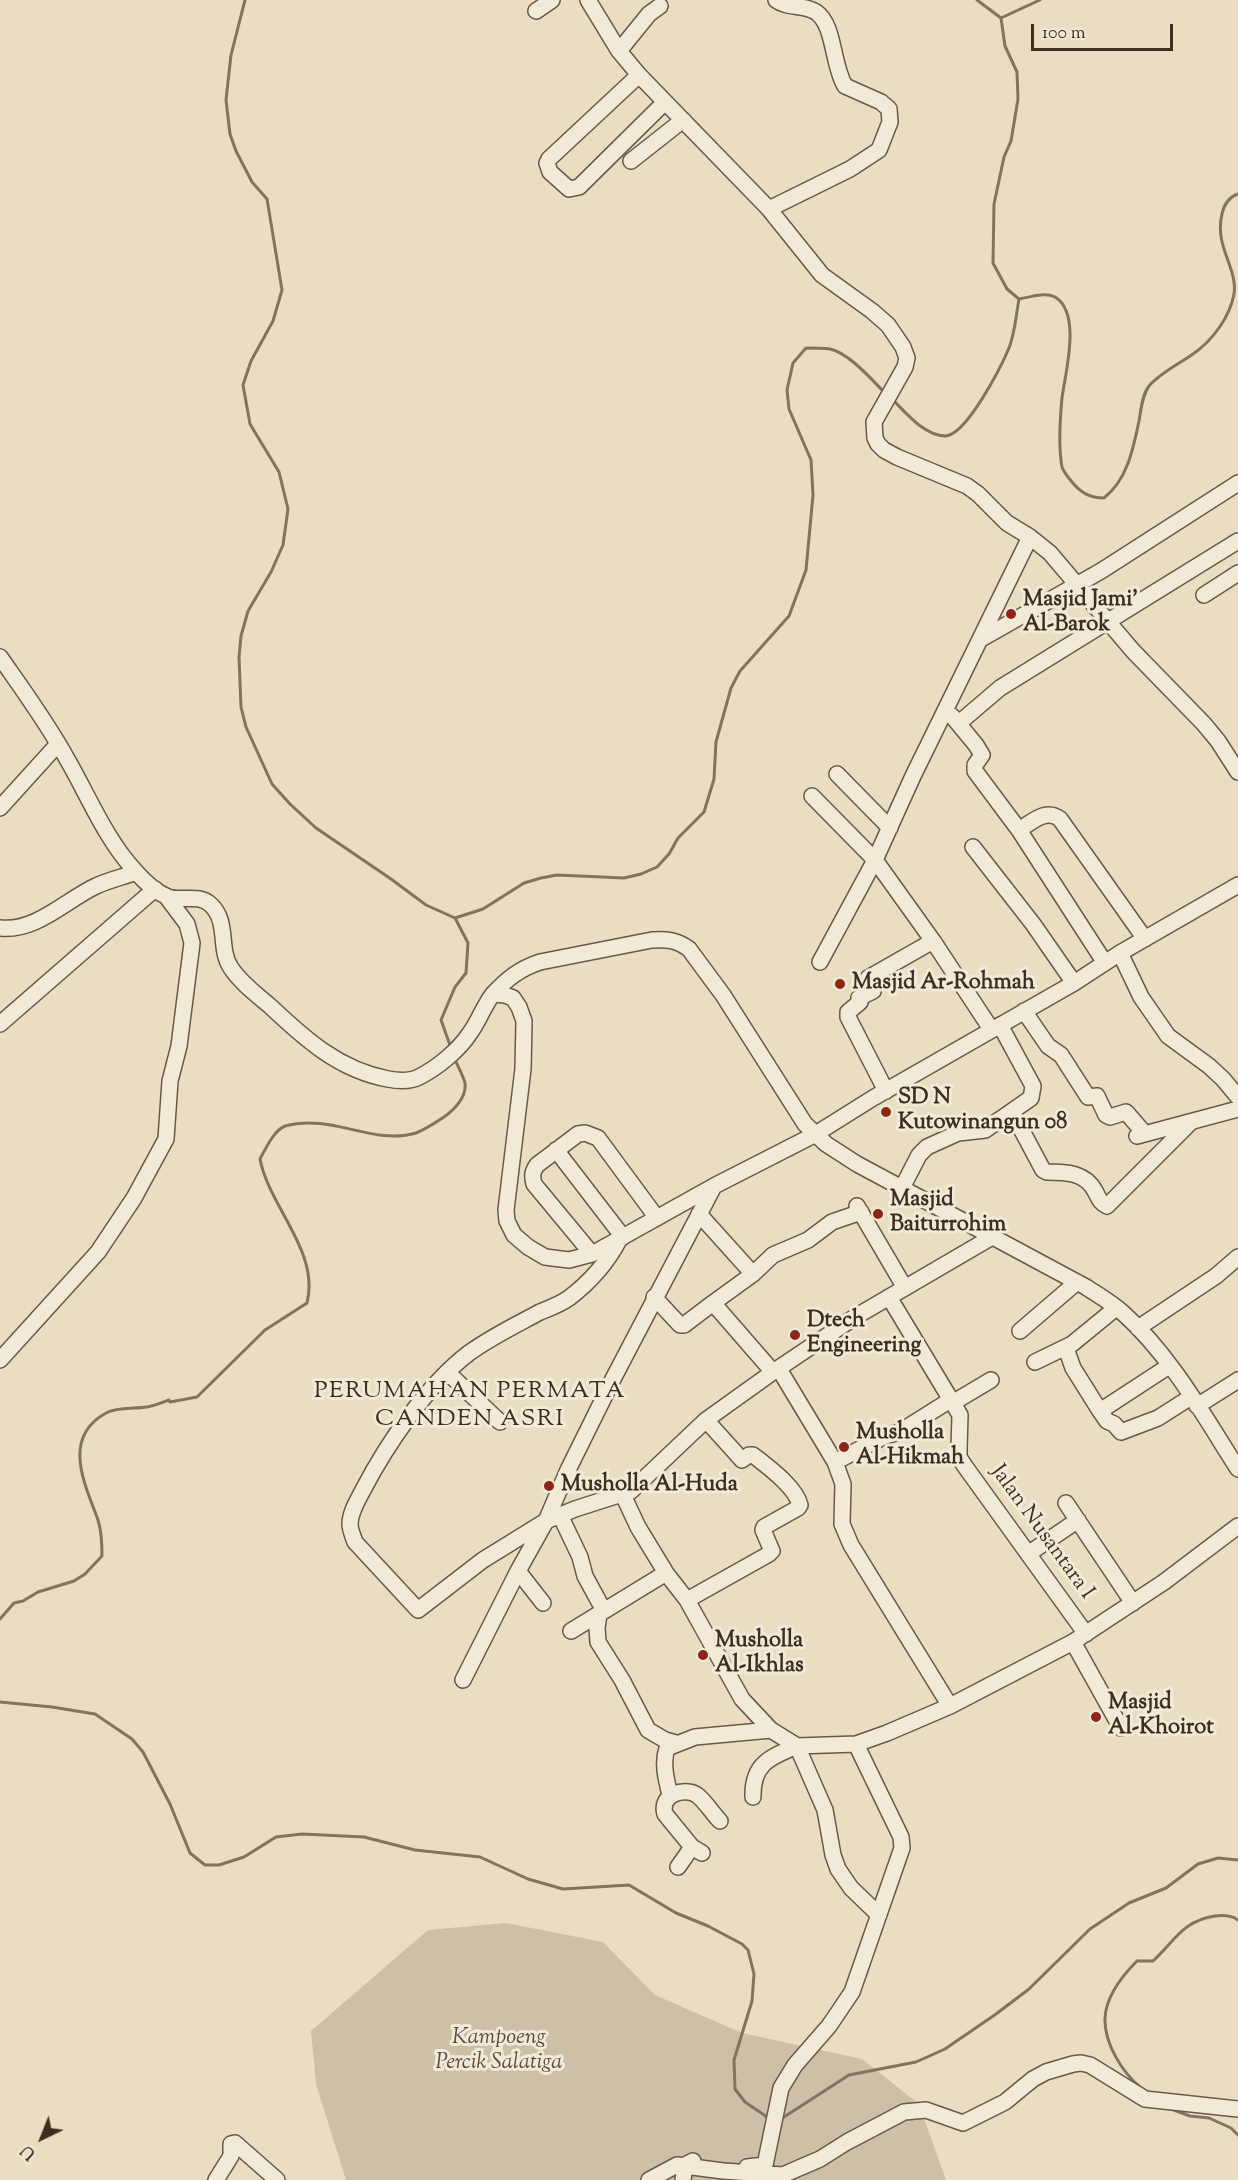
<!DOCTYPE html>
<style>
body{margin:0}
#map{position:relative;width:1238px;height:2180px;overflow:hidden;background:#eadec2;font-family:"Sorts Mill Goudy",serif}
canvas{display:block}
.north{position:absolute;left:12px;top:2108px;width:60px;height:60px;-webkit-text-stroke:4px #f1ead7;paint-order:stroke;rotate:223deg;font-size:16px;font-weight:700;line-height:24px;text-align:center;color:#3f2d1e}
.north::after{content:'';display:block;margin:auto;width:21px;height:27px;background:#3f2d1e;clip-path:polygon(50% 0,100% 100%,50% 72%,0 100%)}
.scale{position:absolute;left:1031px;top:24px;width:142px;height:27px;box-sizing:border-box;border:3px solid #3f2d1e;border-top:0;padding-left:8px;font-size:18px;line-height:21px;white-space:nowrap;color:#3f2d1e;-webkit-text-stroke:4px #f1ead7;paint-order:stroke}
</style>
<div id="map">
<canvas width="1238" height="2180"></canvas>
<div class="north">U</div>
<div class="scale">100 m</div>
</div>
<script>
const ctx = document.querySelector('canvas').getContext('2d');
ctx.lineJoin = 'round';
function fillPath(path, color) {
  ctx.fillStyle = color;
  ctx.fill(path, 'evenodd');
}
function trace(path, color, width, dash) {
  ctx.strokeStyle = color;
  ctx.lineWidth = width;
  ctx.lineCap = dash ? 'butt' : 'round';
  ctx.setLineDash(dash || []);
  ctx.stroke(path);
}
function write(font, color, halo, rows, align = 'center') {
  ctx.font = font + ' "Sorts Mill Goudy",serif';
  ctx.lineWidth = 6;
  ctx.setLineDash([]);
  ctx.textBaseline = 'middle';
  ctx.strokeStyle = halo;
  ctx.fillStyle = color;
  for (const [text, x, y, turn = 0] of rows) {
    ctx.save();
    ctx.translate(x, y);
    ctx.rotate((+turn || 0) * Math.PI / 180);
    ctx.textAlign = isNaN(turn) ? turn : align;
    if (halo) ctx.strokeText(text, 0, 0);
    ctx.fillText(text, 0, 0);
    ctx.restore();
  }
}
fillPath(new Path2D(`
 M 506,1923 L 603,1942 L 655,1995 L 742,2033 L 862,2059 L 919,2104 L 946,2180 L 346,2180 L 316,2084 L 311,2031 L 428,1930 Z`), '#cdc0a6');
trace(new Path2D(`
 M 245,0 L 231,55 L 226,100 L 230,134 L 236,151 L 252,182 L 267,199 L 282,290 L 273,321 L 251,361 L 243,385 L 250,424 L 279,472 L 288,509 L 283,545 L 271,572 L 248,611 L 241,636 L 239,657 L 241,707 L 246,727 L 272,784 L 290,804 L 316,828 L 391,879 L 426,905 L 455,918 L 483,909 L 524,883 L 541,878 L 557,875 L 624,878 L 641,874 L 657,867 L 669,854 L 678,838 L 704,812 L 714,779 L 716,742 L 731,688 L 740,671 L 789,616 L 806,570 L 813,495 L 811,460 L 789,409 L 787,390 L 793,363 L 806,348 C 814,348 822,348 830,349 C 849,353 872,380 886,394
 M 1001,18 L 1040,0
 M 1019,299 C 1030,297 1045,292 1055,297 C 1082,313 1065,374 1062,398 C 1060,419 1058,446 1062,467 C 1064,473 1069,478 1072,482 C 1081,493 1090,498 1104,498 C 1127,480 1133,450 1139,421 C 1141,410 1142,395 1149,386 C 1160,373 1179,364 1193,354 C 1212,341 1230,317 1234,294 C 1238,268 1214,247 1222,214 C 1224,205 1229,197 1238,194
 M 893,400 C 907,414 924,435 945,436 C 966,436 1001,367 1009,348 C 1015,333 1016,315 1019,299 L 1007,289 L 993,263 L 994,204 L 1004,157 L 1011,141 L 1018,99 L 1017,72 L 1005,46 L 1001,18 L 977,0
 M 451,1048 L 441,1020 L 455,987 L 466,973 L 468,943 L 455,918
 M 0,1619 L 14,1603 L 23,1601 L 38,1592 L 74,1581 L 85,1574 L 102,1556 C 102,1544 102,1532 98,1520 C 85,1484 61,1438 106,1413 C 117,1407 135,1409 147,1407 C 154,1406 161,1403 169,1400 L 170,1402 L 197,1397 L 265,1330 L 307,1303 C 320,1251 269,1207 260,1159 C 265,1150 274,1130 285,1126 C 332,1113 373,1146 416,1133 C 426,1129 435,1123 444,1117 C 454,1110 467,1097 465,1083 C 463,1075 457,1065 454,1057
 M 0,1702 L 52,1707 L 95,1714 L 132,1739 L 143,1752 L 170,1804 L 190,1853 L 205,1865 L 219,1865 L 244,1857 L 276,1837 L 302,1834 L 364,1837 L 415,1850 L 480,1857 L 528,1879 L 563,1889 L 629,1885 L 676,1913 L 708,1926 L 742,1944 L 748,1950 L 754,1974 L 752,2001 L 734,2060 L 735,2089 L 745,2102 L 770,2119
 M 1141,2088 C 1123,2073 1104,2044 1105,2018 C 1106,1997 1122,1976 1137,1961 L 1153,1961 C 1175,1941 1182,1921 1215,1916 C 1223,1915 1231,1915 1238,1920
 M 1171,2109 L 1190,2116 L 1209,2118 L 1231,2128 L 1238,2135
 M 780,2118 L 784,2117 L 849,2075 L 916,2062 L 945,2049 L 996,2014 L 1029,1989 L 1090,1929 L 1129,1903 L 1166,1888 L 1198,1864 L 1218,1858 L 1238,1860`), '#83735f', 3);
const minor = new Path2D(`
 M 588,0 L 619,51 L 639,75 L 769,209 L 822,275 L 872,311 L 888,325 L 903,347 L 907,358 L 905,367 L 874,422 L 875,438 L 878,444 L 884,450 L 897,457 L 967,486 L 978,494 L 1007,523 L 1030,537 L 1050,553 L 1133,651 L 1204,724 L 1218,741 L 1238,772
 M 536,11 L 552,0
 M 619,51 L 649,14 L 660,6
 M 639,75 L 549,159 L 547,163 L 550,172 L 569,189 L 579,187 L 665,102
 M 631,161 L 683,120
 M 769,209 L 850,169 L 879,150 L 890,122 L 889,109 L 881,102 L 845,86 C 832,65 835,25 816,12 C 804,4 788,9 776,0
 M 1204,595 L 1238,573
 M 981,639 L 1101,571 L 1238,483
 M 0,657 C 23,690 48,724 67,759 C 89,797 106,840 136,872 C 144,881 155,892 168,897 C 182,902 199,893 211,905 C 229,922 218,949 231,968 C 241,983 257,995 270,1006 C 305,1039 339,1070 388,1079 C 398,1081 409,1082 419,1077 C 437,1068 459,1050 470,1033 C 479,1021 483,1007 493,994 L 505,995 L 513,998 L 519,1007 L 524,1021 L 523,1069 L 506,1210 L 507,1221 L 514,1235 L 528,1247 L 545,1257 L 569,1260 L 592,1254 L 714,1186 L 814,1135 L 873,1098 L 1074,983 L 1120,953 L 1238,885
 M 952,716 L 976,745 L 982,755 L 975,765 L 975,771 L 1019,830 L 1105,963
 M 959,723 L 1000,688 L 1238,541
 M 837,774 L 890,828
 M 812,796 L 875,860 L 933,941 L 991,1029
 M 0,808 L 58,744
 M 1019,830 C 1032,822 1046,808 1060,819 L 1145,939
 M 973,847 L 1033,924 L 1074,983
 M 0,928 C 36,932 66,900 96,886 C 109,880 123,877 136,872
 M 1120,953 L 1141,997 L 1168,1036 L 1209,1066 L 1223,1079 L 1238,1097
 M 820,962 L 875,860 L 913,776 L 1030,537
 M 493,994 C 507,979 519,969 540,962 L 652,940 C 667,939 677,940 689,949 L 723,995 L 805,1124 L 826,1144 L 857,1164 L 1086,1287 C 1098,1295 1112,1303 1123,1313 C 1171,1356 1204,1416 1238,1469
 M 1024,1011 L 1048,1046 L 1061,1055 L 1088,1097 L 1097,1096 L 1106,1115 L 1110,1117 L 1126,1112 L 1145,1134
 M 0,1024 L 155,889
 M 886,1091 L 848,1017 L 848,1012 L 860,1002 L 859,998 L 873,991 L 873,989 L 868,978 L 933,941
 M 1012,1112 L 1043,1170 L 1047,1172 C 1065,1172 1085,1172 1095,1191 C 1099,1198 1099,1202 1107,1206 L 1190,1123
 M 1137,1136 L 1238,1109
 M 556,1150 L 623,1237
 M 902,1188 L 919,1155 L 927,1147 L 958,1133 L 985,1130 L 1031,1098 L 1033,1086 L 1000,1025
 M 857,1206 L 905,1288
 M 699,1214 L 753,1274 L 713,1303 L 773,1372
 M 619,1240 C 607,1263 590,1282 569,1298 C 561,1304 550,1308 540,1312 C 516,1325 491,1337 469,1353 C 427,1385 387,1444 363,1490 C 358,1500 350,1512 350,1524 C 350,1530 353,1536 355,1542 L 418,1610 L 483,1560 L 546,1521 L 575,1509 L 631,1491 L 706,1420 L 773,1372 L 855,1317 L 992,1237
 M 592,1254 L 534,1184 C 532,1176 532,1172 537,1165 L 578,1134 L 585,1133 L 598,1138 L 657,1218
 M 753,1274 L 773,1255 L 808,1240 L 832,1222 L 861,1212
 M 654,1297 L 680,1325 L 684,1325 L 713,1303
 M 889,1297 L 960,1415 L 959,1449 L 959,1457 L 964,1465 L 1086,1634
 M 1138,1328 L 1216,1276 L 1238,1257
 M 1020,1331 L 1077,1282
 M 1066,1348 L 1073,1368 L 1100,1411 L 1107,1421 L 1114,1424 L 1121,1432 L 1158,1418 L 1191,1397
 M 0,1360 L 98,1252 L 134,1198 L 166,1139 L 170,1081 L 179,1046 L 192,943 L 187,924 L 166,896
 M 1035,1362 L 1072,1344 L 1116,1308
 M 779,1369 L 835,1462 L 843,1484 L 842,1524 L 851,1545 L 950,1706
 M 447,1372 L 500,1422
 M 954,1402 L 991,1380
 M 1197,1406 L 1238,1380
 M 1100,1411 L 1169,1366
 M 835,1462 L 883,1437 L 901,1431 L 952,1399
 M 623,1495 L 638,1527 L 666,1573 L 687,1600 L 742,1699 L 771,1730 L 797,1746 L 856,1744 L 887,1733 L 950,1706 L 1073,1642 L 1164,1582 L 1238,1526
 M 1066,1503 L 1133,1603
 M 560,1515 L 580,1557 L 585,1576 L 604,1611
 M 1028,1554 L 1078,1520
 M 518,1571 L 543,1603
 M 687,1600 L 769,1554 L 772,1551 L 763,1530 L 764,1527 L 798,1508 L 800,1505 C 796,1487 768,1467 753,1455 L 749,1455 L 742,1460 L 706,1420
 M 599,1614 L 597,1628 L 598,1642 L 622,1680 L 648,1730 L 665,1740 L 676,1743
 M 571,1631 L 666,1573
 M 1073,1642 L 1121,1728
 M 463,1680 L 518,1571 L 546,1521 L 568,1470 L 613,1379 L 714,1186
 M 670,1795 C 666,1779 662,1763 667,1748 L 695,1737 L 771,1730
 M 753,1797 C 752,1764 770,1757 797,1746 L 825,1810 L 833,1855 L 838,1869 L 851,1888 L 879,1915
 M 702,1853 L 692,1847 L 665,1814 C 659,1794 685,1787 697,1795 C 706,1802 712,1813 720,1821
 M 678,1867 L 692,1847
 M 747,2167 L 765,2165 L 781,2088 L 795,2065 L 829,2026 L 852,1992 L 902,1848 L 901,1837 L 856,1744
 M 216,2180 L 231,2156 L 231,2144 L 235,2143 L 277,2180
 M 649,2180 L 677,2165 L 723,2171 L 783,2175 L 820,2159 L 847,2142 L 904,2112 L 926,2110 L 963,2123 L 1005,2102 L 1033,2079 L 1046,2072 L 1073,2064 L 1081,2063 L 1090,2065 L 1145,2099 L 1238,2109
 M 683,2180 L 685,2165 L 693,2161`);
trace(minor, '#6a5947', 18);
trace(minor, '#f1ead7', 15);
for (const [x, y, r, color] of [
 [1011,614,6,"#8f2418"],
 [840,984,6,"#8f2418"],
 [886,1112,6,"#8f2418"],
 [878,1214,6,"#8f2418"],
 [795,1335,6,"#8f2418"],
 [844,1447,6,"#8f2418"],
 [549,1486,6,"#8f2418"],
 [703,1655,6,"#8f2418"],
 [1096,1717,6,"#8f2418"]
]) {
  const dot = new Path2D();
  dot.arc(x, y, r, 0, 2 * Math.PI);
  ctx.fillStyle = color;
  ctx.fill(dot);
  trace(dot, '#f1ead7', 2);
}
write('bold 22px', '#3f2d1e', '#f1ead7', [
 ["Masjid Jami'",1023,601],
 ["Al-Barok",1023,626],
 ["Masjid Ar-Rohmah",852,984],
 ["SD N",898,1099],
 ["Kutowinangun 08",898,1124],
 ["Masjid",890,1201],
 ["Baiturrohim",890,1226],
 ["Dtech",807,1322],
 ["Engineering",807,1347],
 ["Musholla",856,1434],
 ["Al-Hikmah",856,1459],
 ["Musholla Al-Huda",561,1486],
 ["Musholla",715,1642],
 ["Al-Ikhlas",715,1667],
 ["Masjid",1108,1704],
 ["Al-Khoirot",1108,1729]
], 'left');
write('22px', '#3f2d1e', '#f1ead7', [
 ["Jalan Nusantara I",1041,1533,54]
]);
write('italic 22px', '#5b4a39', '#f1ead7', [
 ["Kampoeng",499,2039],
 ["Percik Salatiga",499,2064]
]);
ctx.letterSpacing = '1.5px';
write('24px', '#3f2d1e', '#f1ead7', [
 ["PERUMAHAN PERMATA",470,1393],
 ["CANDEN ASRI",470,1421]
]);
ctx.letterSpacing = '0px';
</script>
